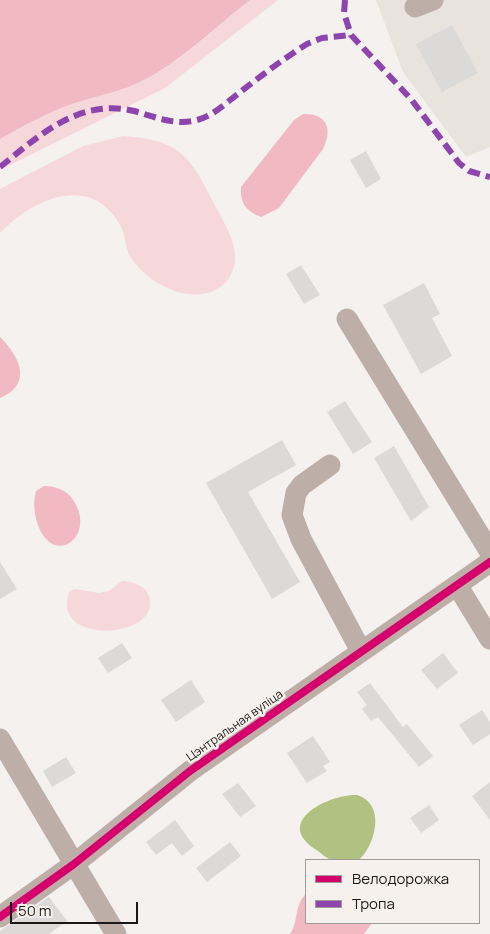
<!DOCTYPE html>
<meta charset="utf-8">
<style>
body{margin:0}
#map{position:relative;width:490px;height:934px;overflow:hidden;background:#f4f1ef;font-family:Manrope,sans-serif}
canvas{display:block}
.legend{position:absolute;left:305px;top:859px;width:175px;height:65px;box-sizing:border-box;background:#f6f1ed;border:1px solid #9e9b98;margin:0;padding:6px 9px;list-style:none;font-size:15px;color:#1b1918}
.legend li{display:flex;align-items:center;gap:10px;height:25px}
.legend b{width:25px;border:1px solid #9e9b98}
.scale{position:absolute;left:10px;top:902px;width:128px;height:22px;box-sizing:border-box;border:2px solid #1b1918;border-top:0;padding-left:6px;font-size:15px;line-height:18px;white-space:nowrap;color:#1b1918;-webkit-text-stroke:4px #f6f1ed;paint-order:stroke}
</style>
<div id="map">
<canvas width="490" height="934"></canvas>
<ul class="legend">
<li><b style="height:6px;background:#d6006c"></b>Велодорожка</li>
<li><b style="height:6px;background:#8e44ad"></b>Тропа</li>
</ul>
<div class="scale">50 m</div>
</div>
<script>
const ctx = document.querySelector('canvas').getContext('2d');
ctx.lineJoin = 'round';
function fillPath(path, color) {
  ctx.fillStyle = color;
  ctx.fill(path, 'evenodd');
}
function trace(path, color, width, dash) {
  ctx.strokeStyle = color;
  ctx.lineWidth = width;
  ctx.lineCap = dash ? 'butt' : 'round';
  ctx.setLineDash(dash || []);
  ctx.stroke(path);
}
function write(font, color, halo, rows, align = 'center') {
  ctx.font = font + ' Manrope,sans-serif';
  ctx.lineWidth = 5;
  ctx.setLineDash([]);
  ctx.textBaseline = 'middle';
  ctx.strokeStyle = halo;
  ctx.fillStyle = color;
  for (const [text, x, y, turn = 0] of rows) {
    ctx.save();
    ctx.translate(x, y);
    ctx.rotate((+turn || 0) * Math.PI / 180);
    ctx.textAlign = isNaN(turn) ? turn : align;
    if (halo) ctx.strokeText(text, 0, 0);
    ctx.fillText(text, 0, 0);
    ctx.restore();
  }
}
fillPath(new Path2D(`
 M 376,0 L 490,0 L 490,147 L 466,157 L 403,72 Z`), '#e9e3dd');
fillPath(new Path2D(`
 M 250,0 L 278,0 L 165,88 L 0,170 L 0,139 C 23,126 47,113 72,104 C 96,96 121,92 144,80 C 180,63 218,25 250,0 Z
 M 123,136 C 184,140 191,159 217,209 C 224,223 234,238 235,255 C 236,266 231,278 223,285 C 194,308 149,285 131,258 C 125,248 126,239 122,229 C 116,215 102,200 87,197 C 54,189 22,211 0,233 L 0,189 L 83,146 Z
 M 122,581 C 131,581 144,585 148,594 C 168,637 50,649 69,592 L 75,589 L 99,593 L 109,591 Z`), '#f6d8db');
fillPath(new Path2D(`
 M 0,0 L 250,0 C 218,25 180,62 144,80 C 121,92 96,96 72,104 C 47,113 23,126 0,139 Z
 M 303,114 C 327,113 333,129 323,149 L 279,208 L 261,217 C 246,211 240,203 241,187 L 294,120 Z
 M 0,337 C 19,356 34,384 0,398 Z
 M 44,486 C 57,486 69,491 75,503 C 95,538 53,567 38,525 C 34,513 33,503 36,491 Z
 M 306,894 L 306,923 L 372,923 L 364,934 L 290,934 C 299,921 294,905 306,894 Z`), '#f1b9c1');
fillPath(new Path2D(`
 M 357,795 C 386,804 376,844 359,860 C 351,860 338,863 331,860 C 326,858 320,852 315,849 C 273,821 330,794 357,795 Z`), '#b0c180');
fillPath(new Path2D(`
 M 452,25 L 478,73 L 442,92 L 416,44 Z
 M 366,151 L 381,179 L 366,188 L 350,160 Z
 M 301,265 L 320,295 L 304,304 L 286,274 Z
 M 424,283 L 440,314 L 432,318 L 452,356 L 421,374 L 383,305 Z
 M 345,401 L 372,442 L 353,454 L 327,412 Z
 M 282,440 L 296,465 L 248,492 L 300,582 L 272,599 L 206,483 Z
 M 394,446 L 429,507 L 411,521 L 374,458 Z
 M 0,562 L 17,589 L 0,599 Z
 M 122,643 L 132,658 L 108,673 L 98,658 Z
 M 443,653 L 458,673 L 437,689 L 421,670 Z
 M 191,680 L 205,702 L 176,722 L 161,700 Z
 M 370,683 L 403,727 L 407,724 L 433,756 L 419,767 L 378,717 L 371,721 L 362,709 L 367,705 L 357,692 Z
 M 482,710 L 490,722 L 490,734 L 473,745 L 459,725 Z
 M 313,736 L 330,762 L 323,766 L 327,771 L 307,783 L 287,753 Z
 M 66,757 L 76,773 L 52,787 L 43,771 Z
 M 490,782 L 490,820 L 472,796 Z
 M 238,783 L 256,806 L 240,817 L 222,794 Z
 M 429,805 L 439,820 L 421,833 L 410,818 Z
 M 175,820 L 194,846 L 182,856 L 172,843 L 156,855 L 146,842 Z
 M 230,842 L 241,856 L 207,882 L 196,868 Z
 M 49,897 L 67,921 L 49,934 L 0,934 L 0,931 Z`), '#dcdad8');
trace(new Path2D(`
 M 415,7 L 433,0
 M 347,319 L 490,552
 M 330,465 L 302,485 L 296,493 L 292,515 L 301,539 L 361,651
 M 457,585 L 490,639
 M 0,739 L 116,934
 M 0,917 L 74,864 L 190,771 L 490,562`), '#beaea8', 21);
trace(new Path2D(`
 M 345,0 L 344,13 L 351,35 L 411,99 L 459,163 L 469,171 L 490,177
 M 0,167 C 40,135 79,98 134,111 C 156,117 175,126 197,120 C 213,116 226,103 239,93 C 261,76 283,59 307,44 L 322,38 L 351,35`), '#8e44ad', 6, [12, 6]);
trace(new Path2D(`
 M 0,917 L 74,864 L 190,771 L 490,562`), '#d6006c', 8);
write('12px', '#1b1918', '#f6f1ed', [
 ["Цэнтральная вуліца",235,726,-35]
]);
</script>
